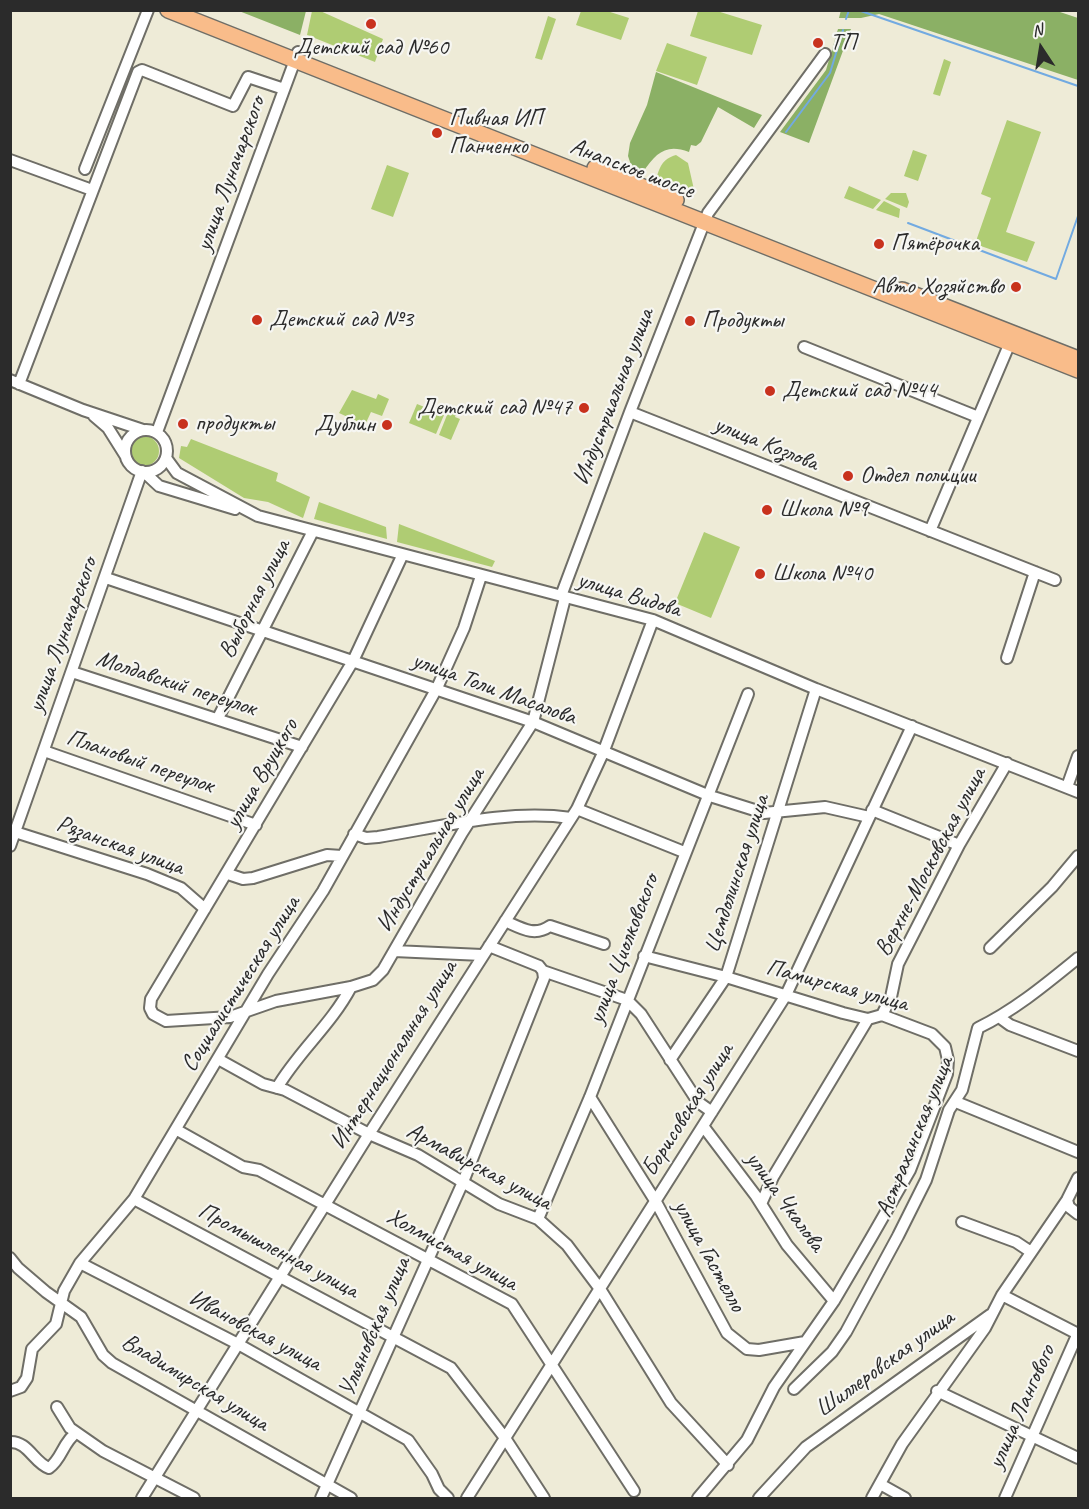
<!DOCTYPE html>
<meta charset="utf-8">
<style>
body{margin:0}
#map{position:relative;width:1089px;height:1509px;overflow:hidden;background:#eeebd7;font-family:Caveat,sans-serif}
canvas{display:block}
.frame{position:absolute;inset:0;border:12px solid #2b2b2b;pointer-events:none}
.north{position:absolute;left:1011px;top:18px;width:60px;height:60px;-webkit-text-stroke:4px #f6f6f2;paint-order:stroke;rotate:348deg;font-size:16px;font-weight:700;line-height:24px;text-align:center;color:#2b2b2b}
.north::after{content:'';display:block;margin:auto;width:21px;height:27px;background:#2b2b2b;clip-path:polygon(50% 0,100% 100%,50% 72%,0 100%)}
</style>
<div id="map">
<canvas width="1089" height="1509"></canvas>
<div class="frame"></div>
<div class="north">N</div>
</div>
<script>
const ctx = document.querySelector('canvas').getContext('2d');
ctx.lineJoin = 'round';
function fillPath(path, color) {
  ctx.fillStyle = color;
  ctx.fill(path, 'evenodd');
}
function trace(path, color, width, dash) {
  ctx.strokeStyle = color;
  ctx.lineWidth = width;
  ctx.lineCap = dash ? 'butt' : 'round';
  ctx.setLineDash(dash || []);
  ctx.stroke(path);
}
function write(font, color, halo, rows, align = 'center') {
  ctx.font = font + ' Caveat,sans-serif';
  ctx.lineWidth = 4.5;
  ctx.setLineDash([]);
  ctx.textBaseline = 'middle';
  ctx.strokeStyle = halo;
  ctx.fillStyle = color;
  for (const [text, x, y, turn = 0] of rows) {
    ctx.save();
    ctx.translate(x, y);
    ctx.rotate((+turn || 0) * Math.PI / 180);
    ctx.textAlign = isNaN(turn) ? turn : align;
    if (halo) ctx.strokeText(text, 0, 0);
    ctx.fillText(text, 0, 0);
    ctx.restore();
  }
}
fillPath(new Path2D(`
 M 318,10 L 383,39 L 375,62 L 307,35 L 312,11 Z
 M 581,11 L 607,11 L 629,18 L 621,40 L 576,25 Z
 M 698,11 L 717,11 L 762,25 L 752,55 L 690,36 Z
 M 548,16 L 556,19 L 542,60 L 535,58 Z
 M 667,43 L 707,57 L 697,85 L 656,71 Z
 M 944,59 L 951,62 L 940,96 L 933,94 Z
 M 1007,120 L 1041,132 L 1006,232 L 1035,242 L 1027,262 L 975,244 L 991,198 L 981,194 Z
 M 913,150 L 927,155 L 918,181 L 904,176 Z
 M 676,155 L 688,163 L 695,194 L 656,179 C 660,167 662,159 676,155 Z
 M 387,165 L 409,173 L 393,217 L 371,209 Z
 M 849,186 L 881,200 L 873,209 L 844,198 Z
 M 891,193 L 906,193 L 909,202 L 907,208 L 885,199 Z
 M 884,201 L 900,209 L 899,218 L 876,210 Z
 M 352,390 L 376,399 L 378,394 L 389,399 L 382,416 L 371,412 L 365,425 L 339,413 Z
 M 417,404 L 444,415 L 436,434 L 409,423 Z
 M 451,405 L 458,408 L 455,417 L 460,419 L 451,440 L 439,435 Z
 M129 451a15 15 0 1 1 30 0a15 15 0 1 1-30 0Z
 M 191,439 L 278,473 L 276,481 L 310,497 L 303,518 L 268,502 L 244,498 L 179,458 L 181,446 L 187,447 Z
 M 319,502 L 386,527 L 387,539 L 314,519 Z
 M 399,524 L 495,561 L 492,567 L 397,542 Z
 M 704,532 L 740,547 L 711,618 L 675,603 Z`), '#afcc73');
fillPath(new Path2D(`
 M 841,10 L 1057,11 L 1078,18 L 1078,80 L 879,14 L 861,18 L 839,18 Z
 M 239,11 L 306,10 L 306,11 L 300,35 Z
 M 838,29 L 851,29 L 809,143 L 780,132 L 826,70 Z
 M 656,72 L 762,115 L 754,128 L 718,107 L 701,142 L 696,146 L 691,145 L 689,152 C 666,143 656,153 643,172 L 632,168 L 628,156 L 630,143 L 647,105 Z`), '#8bb065');
trace(new Path2D(`
 M 858,10 L 1078,86
 M 846,19 L 849,10
 M 786,132 L 830,73 L 843,30
 M 908,223 L 1056,279 L 1078,216`), '#72aae1', 2);
const minor = new Path2D(`
 M 10,160 L 92,190
 M 85,169 L 148,10
 M 804,347 L 978,417
 M 10,380 L 83,410 L 143,430
 M 19,384 L 138,72 L 142,70 L 233,106 L 248,77 L 284,89
 M 630,412 L 1055,580
 M 94,416 L 108,428 L 125,455
 M125 451a21 21 0 1 1 42 0a21 21 0 1 1-42 0Z
 M 157,432 L 298,52
 M 166,458 L 177,473 L 258,516 L 653,620 L 816,689 L 1078,792
 M 144,472 L 159,486 L 235,509
 M 930,531 L 1012,338
 M 402,556 L 353,661 L 151,999 L 150,1008 L 153,1014 L 166,1021 L 230,1017 L 276,1001 L 351,987 L 373,980 L 383,970 L 462,833 L 533,722 L 565,598
 M 106,578 L 533,722 L 710,796 L 764,813 L 825,807 L 869,817
 M 561,596 L 630,412 L 708,213 L 825,54
 M 1007,658 L 1035,572
 M 72,672 L 302,747
 M 218,718 L 313,531
 M 44,751 L 256,825
 M 1067,787 L 1078,756
 M 577,809 L 684,852
 M 872,810 L 959,845
 M 15,832 L 147,874 L 181,888 L 205,909
 M 354,834 L 366,838 L 378,837 C 441,827 508,809 571,818
 M 10,846 L 142,471
 M 228,874 L 243,879 L 253,878 L 327,855 L 342,856
 M 505,921 C 521,928 534,937 550,926 L 604,944
 M 489,946 L 539,966 L 543,971 L 627,1000 L 641,1014 L 698,1102 L 712,1112
 M 990,948 L 1052,887 L 1078,856
 M 394,951 L 482,955
 M 644,956 L 726,977 L 843,1013 L 868,1019 L 882,1015 L 932,1034 L 945,1047 L 948,1060 L 947,1074 L 910,1170 L 871,1238 L 834,1301 L 774,1387 L 747,1440 L 698,1498
 M 882,1015 L 891,997 L 898,964 L 959,845 L 1007,763
 M 999,1017 L 1010,1025 L 1078,1051
 M 218,1059 L 263,1084 L 285,1090 L 369,1134 L 418,1155 L 499,1204 L 538,1219 L 567,1245 L 600,1289 L 671,1403 L 728,1465
 M 670,1060 L 726,977 L 816,689
 M 277,1088 C 298,1052 331,1025 351,987
 M 590,1097 L 656,1202 L 727,1333 L 747,1349 L 759,1350 L 805,1342
 M 956,1102 L 1078,1152
 M 703,1126 L 756,1196 L 787,1245 L 834,1301
 M 177,1130 L 243,1167 L 259,1170 L 512,1304 L 634,1491
 M 134,1199 L 451,1368 L 505,1438 L 544,1498
 M 1067,1200 L 1069,1207 L 1078,1214
 M 761,1204 L 773,1177 L 868,1019
 M 538,1219 L 590,1097 L 748,694
 M 962,1222 L 1016,1242 L 1031,1252
 M 10,1258 L 18,1268 L 46,1292 L 81,1317 L 103,1355 L 112,1363 L 351,1498
 M 80,1263 L 238,1344 L 408,1440 L 432,1474 L 439,1489 L 448,1498
 M 1002,1295 L 1078,1334
 M 794,1389 L 832,1352 L 846,1332 L 898,1236 L 926,1180 L 949,1110 L 962,1090 L 978,1028 C 1015,1010 1046,984 1078,958
 M 10,1391 L 21,1387 L 27,1378 L 32,1349 L 56,1324 L 64,1291 L 80,1263 L 134,1199 L 268,974 L 323,891 L 437,688 L 464,628 L 481,576
 M 937,1391 L 1078,1458
 M 57,1407 L 70,1428 L 103,1451 L 194,1498
 M 10,1442 C 28,1441 34,1463 49,1468 C 62,1459 63,1442 76,1433
 M 880,1484 L 905,1498
 M 142,1498 L 369,1134 L 577,809 L 603,753 L 653,620
 M 321,1498 L 463,1182 L 544,978 L 543,971
 M 467,1498 L 786,995 L 912,726
 M 759,1498 L 806,1447 L 990,1315
 M 872,1498 L 902,1444 L 985,1328 L 1002,1295 L 1067,1200 L 1078,1178
 M 1005,1498 L 1078,1333`);
const highway = new Path2D(`
 M 168,10 L 1078,370
 M 595,168 L 676,200
 M 902,290 L 1078,359`);
trace(minor, '#6f6e67', 14);
trace(highway, '#6f6e67', 18);
trace(minor, '#fff', 10);
trace(highway, '#f9bc8a', 15);
for (const [x, y, r, color] of [
 [371,24,6,"#c8321e"],
 [818,43,6,"#c8321e"],
 [437,133,6,"#c8321e"],
 [879,244,6,"#c8321e"],
 [1016,287,6,"#c8321e"],
 [257,320,6,"#c8321e"],
 [690,321,6,"#c8321e"],
 [770,391,6,"#c8321e"],
 [584,408,6,"#c8321e"],
 [183,424,6,"#c8321e"],
 [387,425,6,"#c8321e"],
 [848,476,6,"#c8321e"],
 [767,510,6,"#c8321e"],
 [760,574,6,"#c8321e"]
]) {
  const dot = new Path2D();
  dot.arc(x, y, r, 0, 2 * Math.PI);
  ctx.fillStyle = color;
  ctx.fill(dot);
  trace(dot, '#f6f6f2', 2);
}
write('24px', '#2b2b2b', '#f6f6f2', [
 ["ТП",830,43],
 ["Детский сад №60",371,48,"center"],
 ["Пивная ИП",449,119],
 ["Панченко",449,147],
 ["Пятёрочка",891,244],
 ["Авто Хозяйство",1004,287,"right"],
 ["Детский сад №3",269,320],
 ["Продукты",702,321],
 ["Детский сад №44",782,391],
 ["Детский сад №47",572,408,"right"],
 ["продукты",195,424],
 ["Дублин",375,425,"right"],
 ["Отдел полиции",860,476],
 ["Школа №9",779,510],
 ["Школа №40",772,574]
], 'left');
write('24px', '#2b2b2b', '#f6f6f2', [
 ["Анапское шоссе",632,169,21],
 ["улица Луначарского",231,174,-70],
 ["Индустриальная улица",614,397,-69],
 ["улица Козлова",766,444,22],
 ["улица Видова",629,595,17],
 ["Выборная улица",255,599,-63],
 ["улица Луначарского",63,635,-70],
 ["Молдавский переулок",176,684,18],
 ["улица Толи Масалова",494,689,20],
 ["Плановый переулок",140,762,19],
 ["улица Вруцкого",262,774,-60],
 ["Рязанская улица",120,846,20],
 ["Индустриальная улица",431,850,-59],
 ["Верхне-Московская улица",931,862,-62],
 ["Цемдолинская улица",737,874,-72],
 ["улица Циолковского",624,949,-69],
 ["Социалистическая улица",241,984,-58],
 ["Памирская улица",837,986,15],
 ["Интернациональная улица",394,1055,-58],
 ["Борисовская улица",688,1110,-58],
 ["Астраханская улица",915,1137,-68],
 ["Армавирская улица",479,1167,28],
 ["улица Чкалова",785,1202,54],
 ["Холмистая улица",452,1250,29],
 ["Промышленная улица",278,1251,28],
 ["улица Гастелло",709,1256,61],
 ["Ульяновская улица",375,1327,-67],
 ["Ивановская улица",255,1331,28],
 ["Шиллеровская улица",885,1364,-36],
 ["Владимирская улица",195,1383,31],
 ["улица Лангового",1022,1407,-66]
]);
</script>
